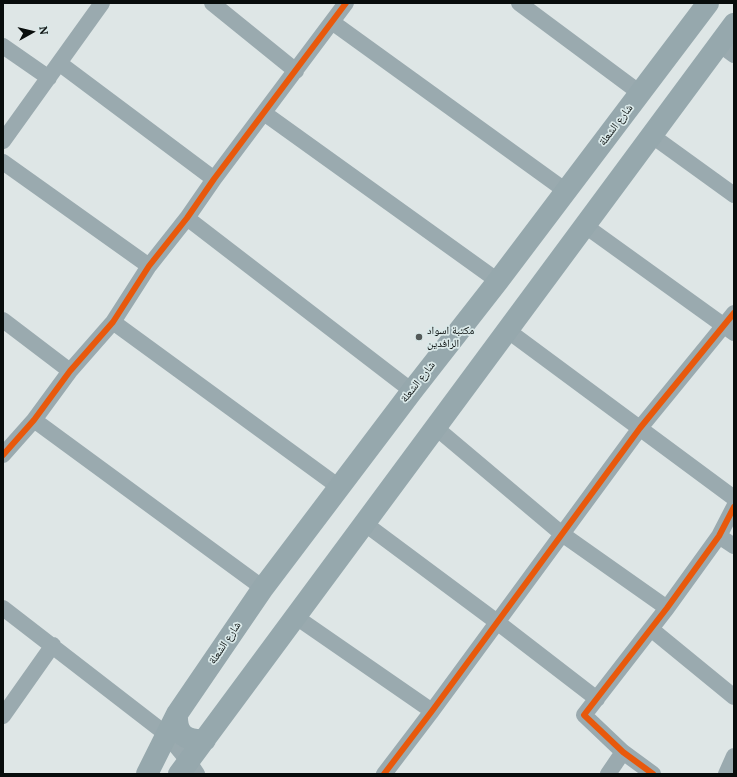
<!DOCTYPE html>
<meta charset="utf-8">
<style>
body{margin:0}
#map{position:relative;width:737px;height:777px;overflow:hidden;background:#dee6e6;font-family:Lora,serif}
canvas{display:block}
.frame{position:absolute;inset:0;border:4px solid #080d0c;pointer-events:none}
.north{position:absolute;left:12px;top:12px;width:40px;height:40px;-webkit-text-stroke:3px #dae9e9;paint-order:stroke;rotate:82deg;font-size:11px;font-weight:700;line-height:16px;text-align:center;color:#080d0c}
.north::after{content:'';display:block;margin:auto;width:14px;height:18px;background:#080d0c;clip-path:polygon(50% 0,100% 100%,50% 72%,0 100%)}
</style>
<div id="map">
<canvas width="737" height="777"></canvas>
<div class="frame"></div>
<div class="north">N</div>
</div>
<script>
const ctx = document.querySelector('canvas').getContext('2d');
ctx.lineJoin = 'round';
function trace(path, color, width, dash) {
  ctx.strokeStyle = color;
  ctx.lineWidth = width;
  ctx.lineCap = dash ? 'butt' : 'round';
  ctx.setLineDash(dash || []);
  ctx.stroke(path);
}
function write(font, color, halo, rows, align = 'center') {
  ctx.font = font + ' Lora,"Noto Naskh Arabic",serif';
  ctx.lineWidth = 3.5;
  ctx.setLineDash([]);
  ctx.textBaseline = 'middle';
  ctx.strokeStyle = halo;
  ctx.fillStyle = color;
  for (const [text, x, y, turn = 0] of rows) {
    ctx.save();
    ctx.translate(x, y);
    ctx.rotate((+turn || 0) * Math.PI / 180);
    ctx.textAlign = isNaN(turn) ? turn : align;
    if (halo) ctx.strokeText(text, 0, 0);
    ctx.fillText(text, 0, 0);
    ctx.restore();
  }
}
trace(new Path2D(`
 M 212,3 L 296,71
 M 519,3 L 640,93
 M 332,22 L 566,191
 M 719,44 L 734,55
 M 3,46 L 49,78
 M 59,63 L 214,179
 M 264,113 L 498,281
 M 651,135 L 734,195
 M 3,141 L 102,3
 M 3,162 L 149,266
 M 187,218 L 412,391
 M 584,225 L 734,333
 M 3,320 L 70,371
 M 113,322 L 339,487
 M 507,330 L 734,498
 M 34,420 L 263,588
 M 435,427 L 562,534 L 667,608
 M 3,455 L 34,420 L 70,371 L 113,322 L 149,266 L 187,218 L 214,179 L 346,3
 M 364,523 L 497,622 L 597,699
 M 719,536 L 734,546
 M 3,608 L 166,734 L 189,762 L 197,774
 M 296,617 L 432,711
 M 651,629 L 734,697
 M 3,716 L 53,645
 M 384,774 L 432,711 L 640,428 L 734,313
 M 608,774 L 623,752
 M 653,774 L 623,752 L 584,715 L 667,608 L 719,536 L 734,507
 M 726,774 L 734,756`), '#9aaaaf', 16);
trace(new Path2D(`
 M 177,714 C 176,735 186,741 205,740
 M 147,774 L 177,714 L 263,588 L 412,391 L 498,281 L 708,3
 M 179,774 L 734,24`), '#96a8ad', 22);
trace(new Path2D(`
 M 3,455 L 34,420 L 70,371 L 113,322 L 149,266 L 187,218 L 214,179 L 346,3
 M 384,774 L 432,711 L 640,428 L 734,313
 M 653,774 L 623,752 L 584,715 L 667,608 L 719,536 L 734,507`), '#e8590c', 6);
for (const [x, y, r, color] of [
 [419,337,4,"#535958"]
]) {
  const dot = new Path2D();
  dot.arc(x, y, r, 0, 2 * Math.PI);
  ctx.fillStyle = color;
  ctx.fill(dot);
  trace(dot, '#dae9e9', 1.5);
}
write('11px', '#080d0c', '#dae9e9', [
 ["شارع الشعلة",616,125,-53],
 ["شارع الشعلة",418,382,-52],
 ["شارع الشعلة",225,643,-56]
]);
write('11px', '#080d0c', '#dae9e9', [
 ["مكتبة اسواد",427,331],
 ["الرافدين",427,344]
], 'left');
</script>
